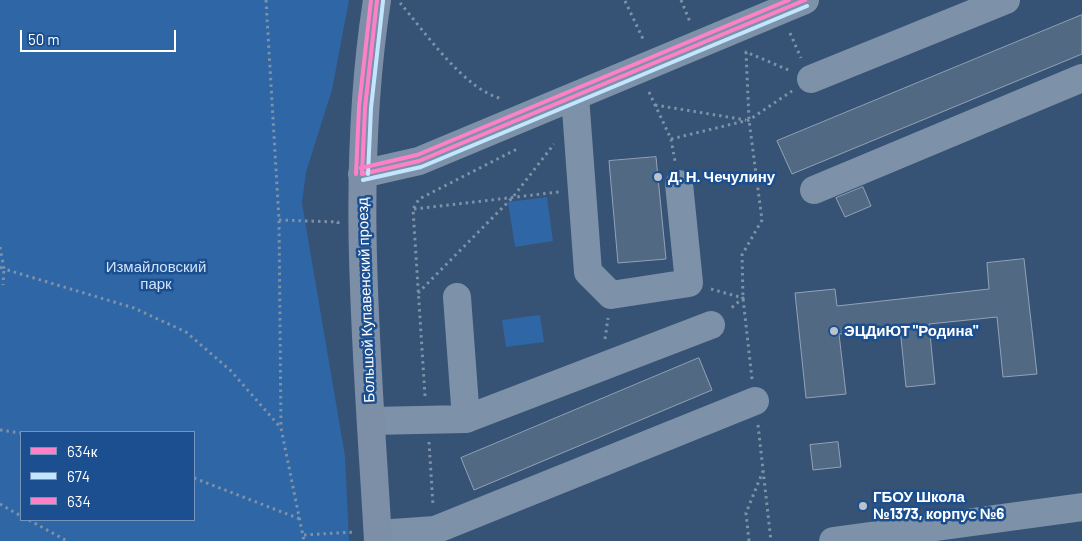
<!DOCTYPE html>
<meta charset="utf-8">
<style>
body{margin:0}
#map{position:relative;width:1082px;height:541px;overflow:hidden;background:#365274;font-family:Barlow,sans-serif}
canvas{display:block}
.legend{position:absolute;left:20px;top:431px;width:175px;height:90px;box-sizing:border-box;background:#1b4f8f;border:1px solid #7695bc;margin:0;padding:6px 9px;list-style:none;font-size:15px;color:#fff}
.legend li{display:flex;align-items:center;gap:10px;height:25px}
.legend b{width:25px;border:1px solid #7695bc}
.scale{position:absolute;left:20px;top:30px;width:156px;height:22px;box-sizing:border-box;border:2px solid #fff;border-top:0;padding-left:6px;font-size:15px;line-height:18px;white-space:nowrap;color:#fff;-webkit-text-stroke:4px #1b4f8f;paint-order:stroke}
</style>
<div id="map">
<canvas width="1082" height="541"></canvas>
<ul class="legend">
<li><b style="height:6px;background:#ff80c6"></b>634к</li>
<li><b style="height:6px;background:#c2e6ff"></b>674</li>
<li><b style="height:6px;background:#ff80c6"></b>634</li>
</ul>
<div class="scale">50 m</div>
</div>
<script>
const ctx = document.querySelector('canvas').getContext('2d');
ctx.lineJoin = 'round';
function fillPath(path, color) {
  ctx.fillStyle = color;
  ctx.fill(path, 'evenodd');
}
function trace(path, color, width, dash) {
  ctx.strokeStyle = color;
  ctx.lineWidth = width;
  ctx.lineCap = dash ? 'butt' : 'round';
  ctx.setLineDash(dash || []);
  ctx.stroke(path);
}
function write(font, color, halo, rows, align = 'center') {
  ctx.font = font + ' Barlow,sans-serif';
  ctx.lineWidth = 5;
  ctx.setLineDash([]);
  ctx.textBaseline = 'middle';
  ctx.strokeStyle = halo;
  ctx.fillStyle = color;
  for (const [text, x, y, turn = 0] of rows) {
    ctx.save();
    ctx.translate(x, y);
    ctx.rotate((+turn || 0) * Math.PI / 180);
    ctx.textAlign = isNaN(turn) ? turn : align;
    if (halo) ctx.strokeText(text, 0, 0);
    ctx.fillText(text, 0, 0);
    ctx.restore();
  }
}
fillPath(new Path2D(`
 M 0,0 L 349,0 L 332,90 L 306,172 L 302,203 L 345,456 L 349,541 L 0,541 ZM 21,432 L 194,432 L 194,520 L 21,520 Z
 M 547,197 L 553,241 L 515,247 L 508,202 Z
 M 540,315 L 544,342 L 506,347 L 502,320 Z`), '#2f66a5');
const building = new Path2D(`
 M 1082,15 L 1082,54 L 792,174 L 777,141 Z
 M 656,157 L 666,259 L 618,263 L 609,161 Z
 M 863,187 L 871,206 L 845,217 L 836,198 Z
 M 1024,259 L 1037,374 L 1003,377 L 997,317 L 929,324 L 935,384 L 906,387 L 900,328 L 839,334 L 846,394 L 806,398 L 795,293 L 835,289 L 837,306 L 989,289 L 987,263 Z
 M 699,358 L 712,390 L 474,490 L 461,458 Z
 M 838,442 L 841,467 L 813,470 L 810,445 Z`);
fillPath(building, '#526984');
trace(building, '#92a2b6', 1);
trace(new Path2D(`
 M 266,0 L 279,220 L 281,428 L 304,541
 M 681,0 L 690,22
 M 625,1 L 644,41
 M 400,3 C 426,33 465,91 503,99
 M 790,33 L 801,58
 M 649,92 L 671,139 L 675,161
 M 655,105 L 746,120
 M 671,139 L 749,120 L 792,91
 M 414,209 L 559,192
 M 279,220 L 338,222 L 338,224
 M 0,247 L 4,269 L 134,308 L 186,332 L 231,371 L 281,428
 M 0,267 L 4,269 L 3,285
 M 711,289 L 743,298 L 729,310
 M 418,293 L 513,197 L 554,144
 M 605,339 L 608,318
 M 752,379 L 743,298 L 742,255 L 762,220 L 749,120 L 746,52 L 791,71
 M 425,396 L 413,209 L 419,199 L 519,148
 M 758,425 L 771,541
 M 0,430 L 21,433
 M 429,442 L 433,505
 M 194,478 L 300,519
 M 0,504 L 21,516
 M 29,520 L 67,541
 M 304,535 L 355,532
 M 749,541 L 746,513 L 763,471`), '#7d92a8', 3, [2.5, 4]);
trace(new Path2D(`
 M 811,79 L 1006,0
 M 575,96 L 588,272 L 611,295 L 689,283 L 679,184
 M 362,174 L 419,161 L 805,0
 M 814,190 L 1082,78
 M 457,297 L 466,419
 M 371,421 L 466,419 L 711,325
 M 378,534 L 435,530 L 755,401
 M 833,541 L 1082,507`), '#7d92a8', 28);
trace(new Path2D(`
 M 377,0 C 349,179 368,361 378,541`), '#7d8ea7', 28);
trace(new Path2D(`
 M 362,174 L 419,161 L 805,0
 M 362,174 L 365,108 L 377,0`), '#ff80c6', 4);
trace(new Path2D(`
 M 368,174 L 371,108 L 383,1
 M 363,180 L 421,167 L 807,6`), '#c2e6ff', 4);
trace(new Path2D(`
 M 361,168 L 417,155 L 789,0
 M 356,174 L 359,107 L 371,0`), '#ff80c6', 4);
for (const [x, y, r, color] of [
 [658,177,5,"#b9c2ce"],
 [834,331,5,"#b9c2ce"],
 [863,506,5,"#b9c2ce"]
]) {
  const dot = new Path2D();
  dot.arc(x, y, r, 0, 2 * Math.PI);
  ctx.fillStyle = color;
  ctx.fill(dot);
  trace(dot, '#1b4f8f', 2);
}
write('bold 15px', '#fff', '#1b4f8f', [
 ["Д. Н. Чечулину",668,177],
 ["ЭЦДиЮТ \"Родина\"",844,331],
 ["ГБОУ Школа",873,497],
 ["№1373, корпус №6",873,514]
], 'left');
write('15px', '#cfe3fa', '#1b4f8f', [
 ["Измайловский",156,267],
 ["парк",156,284]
]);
write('15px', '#fff', '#1b4f8f', [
 ["Большой Купавенский проезд",366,300,-92]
]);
</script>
